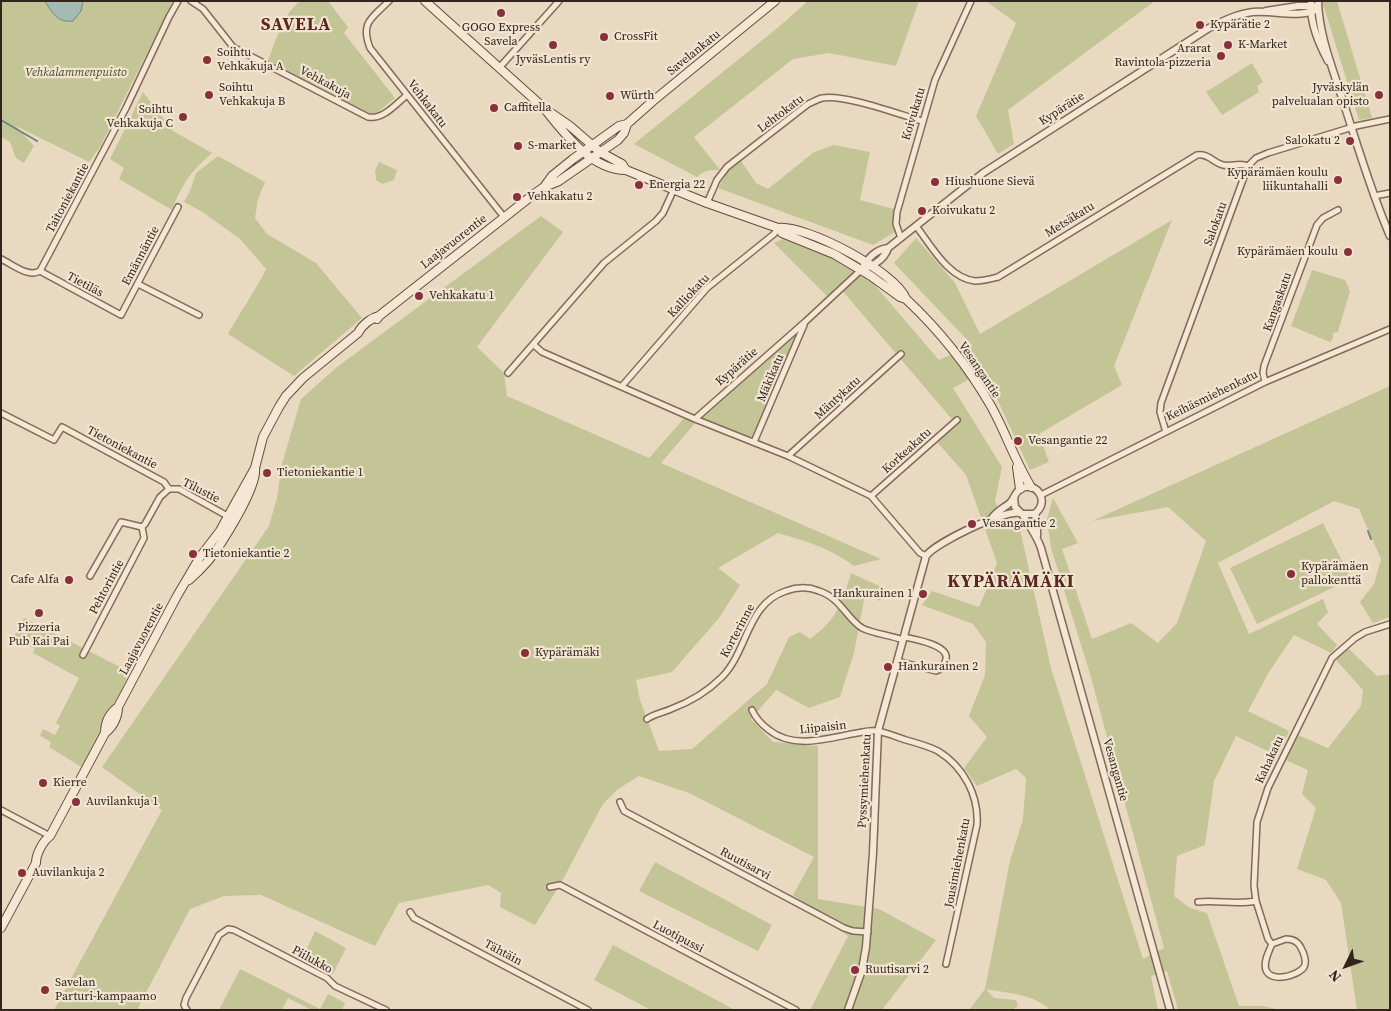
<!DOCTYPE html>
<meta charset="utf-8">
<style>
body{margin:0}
#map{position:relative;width:1391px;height:1011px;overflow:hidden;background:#e9d9c1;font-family:"Source Serif 4",serif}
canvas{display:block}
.frame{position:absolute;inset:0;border:2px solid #31251d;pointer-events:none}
.north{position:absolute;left:1321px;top:941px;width:50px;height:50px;-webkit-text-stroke:4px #f1e4d0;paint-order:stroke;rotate:228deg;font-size:14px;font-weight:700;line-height:20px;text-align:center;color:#31251d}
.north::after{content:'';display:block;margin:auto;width:18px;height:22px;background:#31251d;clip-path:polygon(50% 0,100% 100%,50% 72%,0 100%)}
</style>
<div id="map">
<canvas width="1391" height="1011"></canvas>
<div class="frame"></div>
<div class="north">N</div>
</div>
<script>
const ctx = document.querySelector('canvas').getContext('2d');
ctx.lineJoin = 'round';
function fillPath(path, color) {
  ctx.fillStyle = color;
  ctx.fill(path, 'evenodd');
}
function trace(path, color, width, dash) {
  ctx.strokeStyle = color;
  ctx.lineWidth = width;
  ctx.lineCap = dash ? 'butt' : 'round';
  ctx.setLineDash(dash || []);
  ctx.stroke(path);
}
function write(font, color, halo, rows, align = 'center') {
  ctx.font = font + ' "Source Serif 4",serif';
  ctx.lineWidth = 4.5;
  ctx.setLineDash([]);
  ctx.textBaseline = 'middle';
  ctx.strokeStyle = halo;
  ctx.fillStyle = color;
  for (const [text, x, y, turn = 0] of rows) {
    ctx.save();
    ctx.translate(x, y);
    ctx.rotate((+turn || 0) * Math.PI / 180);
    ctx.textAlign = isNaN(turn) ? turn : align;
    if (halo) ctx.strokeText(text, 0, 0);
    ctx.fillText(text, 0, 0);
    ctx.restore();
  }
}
fillPath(new Path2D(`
 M 1,1 L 45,1 C 52,13 58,23 73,21 L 81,11 L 83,1 L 173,1 L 100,147 L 89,162 L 16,126 L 34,146 L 24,163 L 16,158 L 10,142 L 1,137 Z
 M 301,1 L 328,1 L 348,27 L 344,33 L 395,98 L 375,114 L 369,113 L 268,61 C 275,43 284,11 301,1 Z
 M 808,1 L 919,1 L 896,66 L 829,53 L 793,59 L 694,137 L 720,170 C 710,170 704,170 697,177 L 634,144 L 781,25 Z
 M 986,1 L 1155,1 L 1008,110 L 1014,144 L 998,154 L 976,116 L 1016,23 Z
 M 1322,1 L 1337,1 L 1372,118 L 1359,120 Z
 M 1252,63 L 1263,82 L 1257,86 L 1259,92 L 1222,115 L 1206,92 Z
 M 143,92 L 173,131 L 212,153 C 190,173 183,182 172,210 L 119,179 L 124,168 L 110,159 Z
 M 834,145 L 870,152 L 860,200 L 894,209 L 895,232 L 873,245 L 718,188 L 728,171 L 741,161 L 756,183 L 768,189 L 814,152 Z
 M 218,156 L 265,182 L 258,199 L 255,218 L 267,234 L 316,263 L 362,318 L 294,376 L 228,334 C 240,312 255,292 266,269 L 240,239 L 201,211 L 184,202 L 190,191 L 196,173 Z
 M 379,162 L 397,170 L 394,180 L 382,184 L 376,180 L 375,171 Z
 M 541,216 L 563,232 L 477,347 L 504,373 L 507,396 L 649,458 L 685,417 L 696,422 L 661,463 L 881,559 L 854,566 C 828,547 808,542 778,533 L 718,568 L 740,585 L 719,618 L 672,672 L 636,680 L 640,700 L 659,751 L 692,749 L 767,684 L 789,637 L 800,632 L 810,639 C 837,619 842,604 851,573 L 886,589 L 880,601 L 865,595 L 854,653 L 840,697 L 809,708 L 776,690 L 751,719 L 773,742 L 818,746 L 818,899 L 879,909 L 936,940 L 882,1010 L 810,1010 L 848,936 L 793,895 L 814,857 L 689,793 L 639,776 L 618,789 L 603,804 L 561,883 L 535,925 L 500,907 L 501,893 L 488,885 L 399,903 L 375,946 L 261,895 L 224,896 L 190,909 L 138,1008 L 141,1010 L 54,1010 L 162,810 L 102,767 L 269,526 L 277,498 L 282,464 L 301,399 L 337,367 Z
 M 1172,220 L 1114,366 L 1122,385 L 1039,434 L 1049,462 L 1030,470 L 984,371 L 953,388 L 1002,467 L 995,501 L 1003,521 L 1013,520 L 1019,525 L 1051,668 L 1143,959 L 1164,948 L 1090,674 L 1051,548 L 1047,519 L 1053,498 L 1078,543 L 1062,549 L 1092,639 L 1131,623 L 1158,643 L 1177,623 L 1206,541 L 1168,507 L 1092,521 L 1390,386 L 1390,617 L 1373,623 L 1360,602 L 1374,584 L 1381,559 L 1359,509 L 1334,501 L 1218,563 L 1249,634 L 1323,599 L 1328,612 L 1317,624 L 1337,645 L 1331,653 L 1294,635 L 1269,672 L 1248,711 L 1289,731 L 1278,756 L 1236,736 L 1214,781 L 1205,845 L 1177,856 L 1174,896 L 1190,908 L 1207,913 L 1239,1006 L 1262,1006 L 1281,1010 L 1178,1010 L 1167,971 L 1151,976 L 1158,1010 L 1050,1010 C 1035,994 1006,993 986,989 L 994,998 L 1016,1000 L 1018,1006 L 1012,1010 L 969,1010 L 985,989 L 1010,861 L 1023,819 L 1026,778 L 1016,769 L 977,786 L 964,768 L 987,737 L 969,716 L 985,675 L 986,642 L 973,624 L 922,605 L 932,591 L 979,607 L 997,563 L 966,475 L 937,442 L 956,424 L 840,288 L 827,296 L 774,243 L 783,239 L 841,261 L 872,282 L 939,360 L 972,345 L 894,263 L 916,238 L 955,283 L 980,334 Z
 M 1312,270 L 1345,280 L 1350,291 L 1338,332 L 1333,333 L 1333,338 L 1330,342 L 1291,326 Z
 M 799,331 L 752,438 L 701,418 Z
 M 1323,523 L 1351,579 L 1257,624 L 1230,568 Z
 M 24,618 L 130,672 L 83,768 L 49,747 L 51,742 L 40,736 L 43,729 L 55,735 L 60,726 L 56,723 L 79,678 L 33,653 L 35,649 L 13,638 Z
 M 1347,647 L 1377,676 L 1390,674 L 1390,1010 L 1357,1010 L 1341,903 L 1326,880 L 1297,869 L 1316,808 L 1302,794 L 1308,770 L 1285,760 L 1298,735 L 1328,748 L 1361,706 L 1363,690 L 1335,659 Z
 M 655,862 L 772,925 L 758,951 L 639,891 Z
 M 315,931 L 346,948 L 333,974 L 303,957 Z
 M 613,945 L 735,1010 L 651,1010 L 594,980 Z
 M 240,969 L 320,1009 L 328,994 L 345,1003 L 342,1010 L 312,1010 L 288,998 L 282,1010 L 219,1010 Z`), '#c4c596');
const water = new Path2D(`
 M 45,1 L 83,1 L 81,11 L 73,21 C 58,23 52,13 45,1 Z`);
fillPath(water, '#a3bbb2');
trace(water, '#6c887e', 1);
trace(new Path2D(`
 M 1,120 L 37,141
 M 1368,531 L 1371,539`), '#6c887e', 2);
const minor = new Path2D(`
 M 191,1 L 203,9 L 233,47 L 368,117 C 383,120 396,104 407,95
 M 389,1 C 372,18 360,22 370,48 L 504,217
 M 499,68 L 559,1
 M 1374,196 L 1390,193
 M 707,203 L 717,180 L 727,167 L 808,104 C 813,102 818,99 822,98 C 845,94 898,114 922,121
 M 916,226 C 931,245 948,278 975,281 C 983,281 990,279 998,277 L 1197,155 C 1208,153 1214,163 1223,165 C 1232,167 1239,162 1248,166
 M 901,238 L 896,224 L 897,212 L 935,80 L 971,1
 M 1,259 C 12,264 28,278 40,271 L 126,108 L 169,17 L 178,1
 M 40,271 L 121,315 L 178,207
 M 138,284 L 199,315
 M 534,345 L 542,352 L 695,419 L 788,456 L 871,496 L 920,553 L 926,556
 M 508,373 L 604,263 L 656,221 L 663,213 L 674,189
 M 1265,382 L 1263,373 L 1264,366 L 1317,225 L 1323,218 L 1338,210
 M 622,386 L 707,288 L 774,234 L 778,228
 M 1,413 L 54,440 L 62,427 L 164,482 L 169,489
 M 695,419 L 805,322 L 861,270
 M 1166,432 L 1160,412 L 1161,403 L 1248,166 L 1256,158 L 1268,153 L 1356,126 L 1390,119
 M 754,442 L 804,325
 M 788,456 L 901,354
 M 1041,495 L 1265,382 L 1390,329
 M 871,496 L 957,420
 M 142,527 L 145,524 L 160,497 L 169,489 L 179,489 L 231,518
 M 90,576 L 121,522 L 142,527
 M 83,655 L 144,538 L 142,527
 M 897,661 L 936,671 C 942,669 945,665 946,659 C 949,645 914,639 904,637
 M 752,710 C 756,719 761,724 769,730 C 794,750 829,738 857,733 C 863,732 870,730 876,731 C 886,732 896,737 906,740 C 917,743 928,746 938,751 C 964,767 979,796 977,825 L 946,964
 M 647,719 C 654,714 662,713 671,709 C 690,702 707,692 722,677 C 748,651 747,603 786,591 C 797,587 809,587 819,591 C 841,598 846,618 862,628 C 874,634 890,635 903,640
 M 620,802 L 624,811 L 844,928 L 853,931 L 868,932
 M 1,810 L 50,836
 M 550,887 L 560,885 L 796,1010
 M 1198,902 C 1217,900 1237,905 1256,901
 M 410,912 L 414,918 L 588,1010
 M 1286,939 C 1293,939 1298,941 1301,948 C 1304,953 1307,962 1304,967 C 1298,976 1271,983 1266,970 C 1263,962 1269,951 1272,944 Z
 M 1272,944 L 1268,939 L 1256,901 L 1254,886 L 1257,822 L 1268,788 L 1332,658 L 1355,638 L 1365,632 L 1390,624
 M 187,1010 L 184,1005 L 186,998 L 219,935 L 228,929 L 234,930 L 327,978 L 335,986 L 386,1010`);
const tertiary = new Path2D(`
 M 1311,1 C 1310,23 1318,42 1328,61
 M 1318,1 C 1319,36 1333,69 1343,101 C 1358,147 1371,192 1390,236
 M 1266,11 L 1298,6 L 1313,6
 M 868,267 C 878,263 885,258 888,248
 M 861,270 C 868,259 874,250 888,248 L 983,173 L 1209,28 C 1223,21 1237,14 1253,12 C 1274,10 1298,19 1318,9
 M 1036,513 C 1034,521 1038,528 1037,536
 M 1022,514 C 1029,525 1037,536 1041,548 L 1170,1010
 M 992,518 C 997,511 1004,508 1010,503 C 1014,499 1015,493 1019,490 C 1035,478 1052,502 1034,514 L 1022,514 L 1015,507 L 1014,497
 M 848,1010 L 862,970 L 866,947 L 873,853 L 878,731 L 926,556 C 935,543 1005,509 1020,513`);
const secondary = new Path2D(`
 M 425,1 L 544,108 L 570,126 L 600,152 L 622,164 L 626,170
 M 544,108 C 564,133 591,170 626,170 L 707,203 L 778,228 L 782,233 L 834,254 L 871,276 L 900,297 L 906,299
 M 544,187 L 552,176 L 573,159 L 619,126 L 627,124 L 653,101 L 775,1
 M 778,228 C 805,224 896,272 906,299 C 939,330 968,366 991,406 C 1006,433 1015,461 1031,487
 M 377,319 L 379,316 L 534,194 L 544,187 L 559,181 L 618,140 L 624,133 L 627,124
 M 1017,467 L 1020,489
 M 189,580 C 196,574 202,568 208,561 C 221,545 258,487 255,468
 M 105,733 C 105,722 110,713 118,707 L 177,596 L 200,557 L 220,531 L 236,502 L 255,468 L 263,437 L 279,407 L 286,396 L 303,378 L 358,333 C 362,325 371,318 379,316
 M 1,928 L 36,863 C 36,854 43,841 50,836 L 105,733 C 113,727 118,717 118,707`);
trace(minor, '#806b5a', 8);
trace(tertiary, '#806b5a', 9);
trace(secondary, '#624c3e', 10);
trace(minor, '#f5e7d3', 5);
trace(tertiary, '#f5e7d3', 6);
trace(secondary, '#f5e7d3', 8);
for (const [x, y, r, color] of [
 [501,13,5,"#89313a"],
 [1200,25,5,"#89313a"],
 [604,37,5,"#89313a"],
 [553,45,5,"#89313a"],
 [1228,45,5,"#89313a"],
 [1221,56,5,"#89313a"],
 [207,60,5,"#89313a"],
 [209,95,5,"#89313a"],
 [1379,95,5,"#89313a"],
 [610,96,5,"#89313a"],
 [494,108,5,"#89313a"],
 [183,117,5,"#89313a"],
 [1350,141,5,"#89313a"],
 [518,146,5,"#89313a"],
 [1338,180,5,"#89313a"],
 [935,182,5,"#89313a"],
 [639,185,5,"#89313a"],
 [517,197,5,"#89313a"],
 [922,211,5,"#89313a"],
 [1348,252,5,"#89313a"],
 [419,296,5,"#89313a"],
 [1018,441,5,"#89313a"],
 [267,473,5,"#89313a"],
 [972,524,5,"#89313a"],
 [193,554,5,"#89313a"],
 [1291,574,5,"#89313a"],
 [69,580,5,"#89313a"],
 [923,594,5,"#89313a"],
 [39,613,5,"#89313a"],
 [525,653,5,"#89313a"],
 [888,667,5,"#89313a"],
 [43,783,5,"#89313a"],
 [76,802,5,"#89313a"],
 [22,873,5,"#89313a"],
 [855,970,5,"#89313a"],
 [45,990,5,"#89313a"]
]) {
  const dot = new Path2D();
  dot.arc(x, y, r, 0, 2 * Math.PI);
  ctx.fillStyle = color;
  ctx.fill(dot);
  trace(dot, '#f1e4d0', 2);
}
write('12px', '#31251d', '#f1e4d0', [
 ["Kypärätie 2",1210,25],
 ["GOGO Express",501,28,"center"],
 ["Savela",501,42,"center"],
 ["CrossFit",614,37],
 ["K-Market",1238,45],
 ["Ararat",1211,49,"right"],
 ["Ravintola-pizzeria",1211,63,"right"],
 ["Soihtu",217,53],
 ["Vehkakuja A",217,67],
 ["JyväsLentis ry",553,60,"center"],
 ["Soihtu",219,88],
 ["Vehkakuja B",219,102],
 ["Jyväskylän",1369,88,"right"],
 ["palvelualan opisto",1369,102,"right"],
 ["Würth",620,96],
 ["Caffitella",504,108],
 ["Soihtu",173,110,"right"],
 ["Vehkakuja C",173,124,"right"],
 ["Salokatu 2",1340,141,"right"],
 ["S-market",528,146],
 ["Kypärämäen koulu",1328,173,"right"],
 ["liikuntahalli",1328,187,"right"],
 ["Hiushuone Sievä",945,182],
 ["Energia 22",649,185],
 ["Vehkakatu 2",527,197],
 ["Koivukatu 2",932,211],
 ["Kypärämäen koulu",1338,252,"right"],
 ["Vehkakatu 1",429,296],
 ["Vesangantie 22",1028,441],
 ["Tietoniekantie 1",277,473],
 ["Vesangantie 2",982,524],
 ["Tietoniekantie 2",203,554],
 ["Kypärämäen",1301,567],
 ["pallokenttä",1301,581],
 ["Cafe Alfa",59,580,"right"],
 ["Hankurainen 1",913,594,"right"],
 ["Pizzeria",39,628,"center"],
 ["Pub Kai Pai",39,642,"center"],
 ["Kypärämäki",535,653],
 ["Hankurainen 2",898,667],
 ["Kierre",53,783],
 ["Auvilankuja 1",86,802],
 ["Auvilankuja 2",32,873],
 ["Ruutisarvi 2",865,970],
 ["Savelan",55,983],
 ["Parturi-kampaamo",55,997]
], 'left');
write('12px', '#31251d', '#f1e4d0', [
 ["Savelankatu",694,53,-39],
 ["Vehkakuja",325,83,28],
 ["Vehkakatu",427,104,52],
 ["Kypärätie",1062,109,-33],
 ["Lehtokatu",781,114,-37],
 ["Koivukatu",914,114,-73],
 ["Taitoniekantie",68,198,-62],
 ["Metsäkatu",1070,220,-32],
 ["Salokatu",1216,224,-70],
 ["Laajavuorentie",454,242,-38],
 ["Emännäntie",141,256,-62],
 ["Tietiläs",85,285,28],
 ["Kalliokatu",689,296,-47],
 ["Kangaskatu",1278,302,-70],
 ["Kypärätie",737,367,-41],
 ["Vesangantie",979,370,56],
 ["Mäkikatu",771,378,-67],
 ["Keihäsmiehenkatu",1212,396,-26],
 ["Mäntykatu",838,398,-42],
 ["Tietoniekantie",122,448,28],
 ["Korkeakatu",907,451,-42],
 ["Tilustie",201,491,27],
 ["Pehtorintie",107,587,-62],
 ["Korterinne",738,631,-62],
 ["Laajavuorentie",142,639,-62],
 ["Liipaisin",823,728,-6],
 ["Kahakatu",1270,760,-65],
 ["Vesangantie",1115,770,74],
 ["Pyssymiehenkatu",865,781,-87],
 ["Jousimiehenkatu",958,863,-79],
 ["Ruutisarvi",745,864,28],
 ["Luotipussi",678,937,28],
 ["Tähtäin",503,953,28],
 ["Piilukko",312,960,29]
]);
write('italic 12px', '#464c26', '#f1e4d0', [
 ["Vehkalammenpuisto",76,73]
]);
ctx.letterSpacing = '1px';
write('bold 18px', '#5a2721', '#f1e4d0', [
 ["SAVELA",296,25],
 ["KYPÄRÄMÄKI",1011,582]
]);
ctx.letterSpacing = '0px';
</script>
